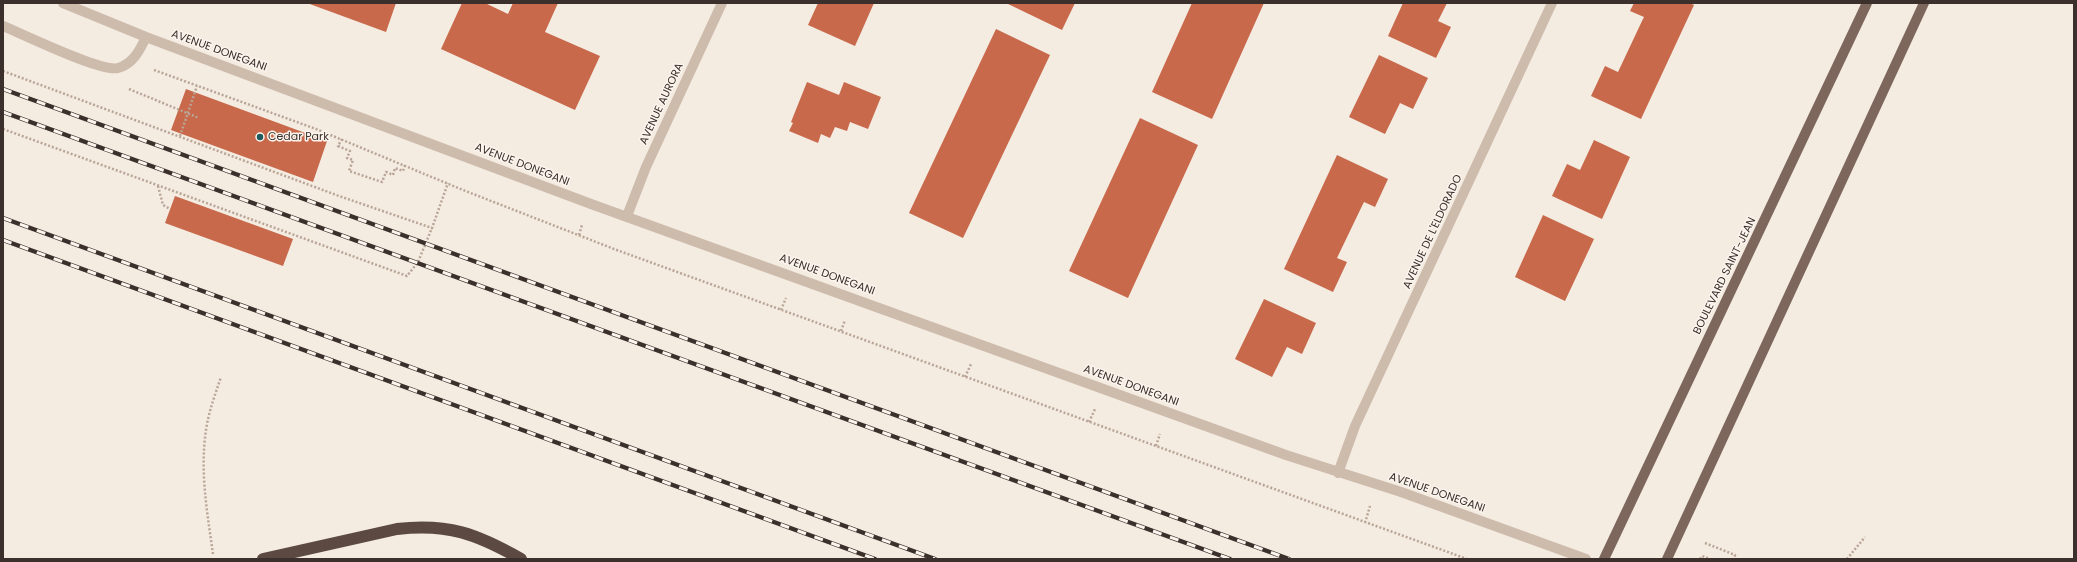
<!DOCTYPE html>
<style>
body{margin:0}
#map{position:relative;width:2077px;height:562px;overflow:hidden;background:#f4ebe1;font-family:Poppins,sans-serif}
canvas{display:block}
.frame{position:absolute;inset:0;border:4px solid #3b302b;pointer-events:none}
</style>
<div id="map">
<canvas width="2077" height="562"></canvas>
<div class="frame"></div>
</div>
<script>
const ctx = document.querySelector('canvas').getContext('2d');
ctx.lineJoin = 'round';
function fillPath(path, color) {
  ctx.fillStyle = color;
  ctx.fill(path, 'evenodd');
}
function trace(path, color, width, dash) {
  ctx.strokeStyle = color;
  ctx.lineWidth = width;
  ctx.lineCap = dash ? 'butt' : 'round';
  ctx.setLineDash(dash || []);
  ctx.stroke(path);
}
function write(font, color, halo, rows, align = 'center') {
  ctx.font = font + ' Poppins,sans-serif';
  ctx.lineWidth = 3;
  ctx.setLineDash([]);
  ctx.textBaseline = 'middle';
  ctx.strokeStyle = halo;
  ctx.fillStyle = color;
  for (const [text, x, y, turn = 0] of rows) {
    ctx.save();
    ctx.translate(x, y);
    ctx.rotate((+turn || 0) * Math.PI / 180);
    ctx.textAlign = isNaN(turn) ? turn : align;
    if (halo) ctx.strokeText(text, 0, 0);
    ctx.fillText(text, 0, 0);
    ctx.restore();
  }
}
fillPath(new Path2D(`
 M 307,3 L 396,3 L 386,32 Z
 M 462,3 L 485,3 L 508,14 L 513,3 L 558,3 L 545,32 L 600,56 L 575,110 L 441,49 Z
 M 818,3 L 874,3 L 855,46 L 808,25 Z
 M 1006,3 L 1075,3 L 1062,30 Z
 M 1192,3 L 1264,3 L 1212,119 L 1152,92 Z
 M 1403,3 L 1447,3 L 1438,21 L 1451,27 L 1436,58 L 1388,36 Z
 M 1634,3 L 1690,3 L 1694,5 L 1641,119 L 1591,96 L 1605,66 L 1618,72 L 1642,21 L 1644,17 L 1630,11 Z
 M 996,29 L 1050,55 L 963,238 L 909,213 Z
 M 1379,55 L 1428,78 L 1413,109 L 1400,103 L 1385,134 L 1349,117 Z
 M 807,82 L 839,95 L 844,82 L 881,97 L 868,129 L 850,122 L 847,131 L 835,127 L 830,138 L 821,134 L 818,143 L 789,131 L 793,123 L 791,122 Z
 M 186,89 L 327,141 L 313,182 L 171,130 Z
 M 1140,118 L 1198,145 L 1128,298 L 1069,271 Z
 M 1594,140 L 1630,157 L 1602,219 L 1552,196 L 1567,164 L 1580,170 Z
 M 1337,155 L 1388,179 L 1375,207 L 1364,202 L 1362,206 L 1337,258 L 1347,262 L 1333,292 L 1284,269 Z
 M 175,196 L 293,239 L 283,266 L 165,223 Z
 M 1543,215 L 1594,239 L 1565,301 L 1515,277 Z
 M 1264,299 L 1316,323 L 1302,354 L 1287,347 L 1272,377 L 1235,359 Z`), '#c8694b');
trace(new Path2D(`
 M 154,70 L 316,129 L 463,190 L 614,249 L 1467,559
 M 3,71 L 339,196 L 432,228 L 448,183
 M 129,89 L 199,118
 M 3,129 L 407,276 L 418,262 L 432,228
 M 180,136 L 197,86
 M 342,139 L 338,146 L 350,151 L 347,158 L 353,160 L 349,171 L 382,182 L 386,172 L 393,175 L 395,168 L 403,171 L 405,165
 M 158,186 L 163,205 L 170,209
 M 579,235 L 582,225
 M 781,310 L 786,298
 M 841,331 L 845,320
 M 965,377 L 971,364
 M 1089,422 L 1095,409
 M 1156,446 L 1160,434
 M 1365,523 L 1370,506
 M 1705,543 L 1735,555 L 1734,559
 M 213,554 C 207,511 199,468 207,424 C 210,408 216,392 221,377
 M 1700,559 L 1702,556 L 1710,559
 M 1847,559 L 1865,537`), '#b9a596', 2.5, [2, 2]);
trace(new Path2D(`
 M 63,3 L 146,37 L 591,204 L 1286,455 L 1401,492 L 1586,559
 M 3,26 C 23,34 102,73 118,68 C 133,64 140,50 146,37
 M 627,216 L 646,167 L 722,3
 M 1338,473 L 1355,426 L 1552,3`), '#cdbbac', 10);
trace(new Path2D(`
 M 1604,559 L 1867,3
 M 1667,559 L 1924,3`), '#7d675c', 10);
trace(new Path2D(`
 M 263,559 L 397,529 C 448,523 477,534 521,559`), '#5c4a42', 12);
const rail = new Path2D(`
 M 3,89 L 1289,559
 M 3,112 L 1230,559
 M 3,218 L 935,559
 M 3,240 L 875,559`);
trace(rail, '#3b302b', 4.5);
trace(rail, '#fbf5ee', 3, [9]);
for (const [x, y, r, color] of [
 [260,137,4,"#1f5a5e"]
]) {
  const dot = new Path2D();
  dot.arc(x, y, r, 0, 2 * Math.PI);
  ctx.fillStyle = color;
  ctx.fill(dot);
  trace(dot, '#fbf5ee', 1.5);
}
write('11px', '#3b302b', '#fbf5ee', [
 ["AVENUE DONEGANI",219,51,20],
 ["AVENUE AURORA",662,104,-65],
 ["AVENUE DONEGANI",522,165,21],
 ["AVENUE DE L'ELDORADO",1433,232,-65],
 ["AVENUE DONEGANI",827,275,20],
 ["BOULEVARD SAINT-JEAN",1725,276,-64],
 ["AVENUE DONEGANI",1131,386,20],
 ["AVENUE DONEGANI",1437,493,19]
]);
write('11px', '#3b302b', '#fbf5ee', [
 ["Cedar Park",268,137]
], 'left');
</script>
